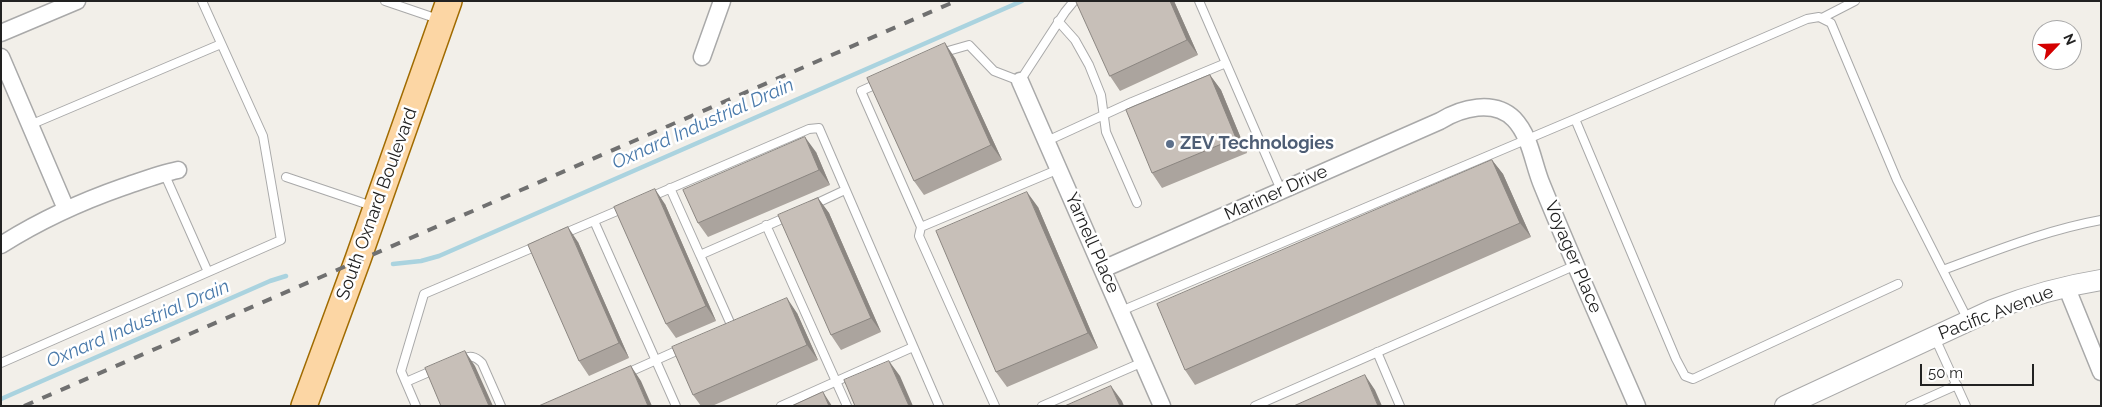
<!DOCTYPE html>
<style>
body{margin:0}
#map{position:relative;width:2102px;height:407px;overflow:hidden;background:#f2efe9;font-family:Raleway,sans-serif}
canvas{display:block}
.frame{position:absolute;inset:0;border:2px solid #222;pointer-events:none}
.north{position:absolute;left:2032px;top:20px;width:50px;height:50px;box-sizing:border-box;background:#fff;border:1px solid #a7a7a7;border-radius:50%;rotate:66deg;font-size:14px;font-weight:700;line-height:20px;text-align:center;color:#222}
.north::after{content:'';display:block;margin:auto;width:18px;height:22px;background:#d40000;clip-path:polygon(50% 0,100% 100%,50% 72%,0 100%)}
.scale{position:absolute;left:1920px;top:364px;width:114px;height:22px;box-sizing:border-box;border:2px solid #222;border-top:0;padding-left:6px;font-size:15px;line-height:18px;white-space:nowrap;color:#222;-webkit-text-stroke:4px #fff;paint-order:stroke}
</style>
<div id="map">
<canvas width="2102" height="407"></canvas>
<div class="frame"></div>
<div class="north">N</div>
<div class="scale">50 m</div>
</div>
<script>
const ctx = document.querySelector('canvas').getContext('2d');
ctx.lineJoin = 'round';
function trace(path, color, width, dash) {
  ctx.strokeStyle = color;
  ctx.lineWidth = width;
  ctx.lineCap = dash ? 'butt' : 'round';
  ctx.setLineDash(dash || []);
  ctx.stroke(path);
}
function fillPath(path, color) {
  ctx.fillStyle = color;
  ctx.fill(path, 'evenodd');
}
function write(font, color, halo, rows, align = 'center') {
  ctx.font = font + ' Raleway,sans-serif';
  ctx.lineWidth = 5;
  ctx.setLineDash([]);
  ctx.textBaseline = 'middle';
  ctx.strokeStyle = halo;
  ctx.fillStyle = color;
  for (const [text, x, y, turn = 0] of rows) {
    ctx.save();
    ctx.translate(x, y);
    ctx.rotate((+turn || 0) * Math.PI / 180);
    ctx.textAlign = isNaN(turn) ? turn : align;
    if (halo) ctx.strokeText(text, 0, 0);
    ctx.fillText(text, 0, 0);
    ctx.restore();
  }
}
trace(new Path2D(`
 M 393,264 L 421,261 L 439,256 L 1022,1
 M 1,399 L 270,281 L 286,276`), '#aad3df', 4.5);
const service = new Path2D(`
 M 385,1 L 438,19
 M 1199,1 L 1281,190
 M 1822,18 L 1855,1
 M 1058,21 L 1075,40 L 1089,65 L 1101,95 L 1106,132 L 1137,203
 M 941,53 L 969,45 L 994,71 L 1020,81 L 1065,12 L 1074,1
 M 879,83 L 861,91 L 921,227
 M 1575,119 L 1807,19 L 1819,17 L 1831,23 L 1897,180 L 1968,320
 M 30,125 L 221,44
 M 1047,141 L 1132,102 L 1226,63
 M 164,173 L 208,272
 M 286,177 L 372,206
 M 670,188 L 700,255 L 789,216
 M 648,198 L 809,129 L 819,128 L 939,406
 M 813,205 L 845,190
 M 594,221 L 676,406
 M 766,225 L 847,406
 M 563,234 L 624,208
 M 700,255 L 732,327 L 728,328
 M 1943,270 C 1995,251 2046,230 2101,220
 M 1121,311 L 1575,119 L 1676,359 L 1685,376 L 1693,379 L 1898,284
 M 1935,338 L 1966,406
 M 1377,352 L 1400,406
 M 461,359 C 470,355 475,356 482,363 L 501,406
 M 1,363 L 281,240 L 263,136 L 202,1
 M 625,374 L 683,348
 M 406,382 L 436,369
 M 416,406 L 401,371 L 424,294 L 539,245
 M 781,406 L 913,347
 M 995,406 L 919,236 L 921,227 L 1059,169
 M 1042,406 L 1143,362
 M 1255,406 L 1576,265
 M 1910,406 L 1957,385`);
const minor = new Path2D(`
 M 1,33 L 77,1
 M 1,57 L 66,209
 M 702,57 L 722,1
 M 1020,81 L 1162,406
 M 1,245 C 39,221 80,202 123,187 C 141,181 159,174 178,170
 M 1103,269 L 1440,121 C 1461,108 1494,99 1514,119 C 1531,137 1533,164 1542,185 C 1572,259 1605,332 1637,406
 M 2066,286 L 2101,372`);
const tertiary = new Path2D(`
 M 1785,406 L 1992,310 C 2028,296 2063,286 2101,280`);
const primary = new Path2D(`
 M 304,406 L 358,259 L 449,1`);
trace(service, '#a9a9a9', 10);
trace(minor, '#a9a9a9', 19);
trace(tertiary, '#a9a9a9', 22);
trace(primary, '#a06b00', 28);
trace(service, '#fff', 8);
trace(minor, '#fff', 16);
trace(tertiary, '#fff', 20);
trace(primary, '#fcd6a4', 25);
trace(new Path2D(`
 M 24,406 L 956,1`), '#707070', 4, [10, 10]);
fillPath(new Path2D(`
 M 1076,1 L 1174,1 L 1198,55 L 1120,91 L 1110,76 Z
 M 955,58 L 1002,160 L 924,195 L 914,181 Z
 M 1210,75 L 1221,90 L 1247,153 L 1162,188 L 1152,173 Z
 M 816,152 L 830,185 L 708,237 L 698,223 Z
 M 1492,160 L 1503,174 L 1531,237 L 1195,385 L 1185,370 Z
 M 818,198 L 829,213 L 881,332 L 841,350 L 831,335 Z
 M 665,204 L 716,321 L 676,338 L 666,324 Z
 M 1038,207 L 1098,348 L 1007,387 L 996,372 Z
 M 578,242 L 629,358 L 589,376 L 579,361 Z
 M 797,313 L 818,360 L 712,406 L 701,406 L 693,395 Z`), '#aba49e');
fillPath(new Path2D(`
 M 1170,1 L 1174,1 L 1198,55 L 1187,40 Z
 M 945,43 L 955,58 L 1002,160 L 991,145 Z
 M 1210,75 L 1221,90 L 1247,153 L 1236,138 Z
 M 805,137 L 816,152 L 830,185 L 819,170 Z
 M 1492,160 L 1503,174 L 1531,237 L 1520,223 Z
 M 655,189 L 665,204 L 716,321 L 706,306 Z
 M 1027,192 L 1038,207 L 1098,348 L 1088,333 Z
 M 818,198 L 829,213 L 881,332 L 871,318 Z
 M 568,227 L 578,242 L 629,358 L 619,343 Z
 M 787,298 L 797,313 L 818,360 L 807,345 Z
 M 465,351 L 475,366 L 493,406 L 489,406 Z
 M 889,361 L 900,376 L 913,406 L 909,406 Z
 M 631,366 L 641,381 L 652,406 L 648,406 Z
 M 1365,375 L 1375,390 L 1382,406 L 1378,406 Z
 M 1111,386 L 1122,401 L 1124,406 L 1120,406 Z
 M 823,392 L 832,406 L 829,406 Z`), '#8b8681');
const building = new Path2D(`
 M 1076,1 L 1170,1 L 1187,40 L 1110,76 Z
 M 945,43 L 991,145 L 914,181 L 867,78 Z
 M 1210,75 L 1236,138 L 1152,173 L 1126,110 Z
 M 805,137 L 819,170 L 698,223 L 683,190 Z
 M 1492,160 L 1520,223 L 1185,370 L 1157,304 Z
 M 655,189 L 706,306 L 666,324 L 614,207 Z
 M 1027,192 L 1088,333 L 996,372 L 936,231 Z
 M 818,198 L 871,318 L 831,335 L 778,215 Z
 M 568,227 L 619,343 L 579,361 L 528,245 Z
 M 787,298 L 807,345 L 693,395 L 672,347 Z
 M 465,351 L 489,406 L 441,406 L 425,368 Z
 M 889,361 L 909,406 L 855,406 L 844,380 Z
 M 631,366 L 648,406 L 539,406 Z
 M 1365,375 L 1378,406 L 1294,406 Z
 M 1111,386 L 1120,406 L 1065,406 Z
 M 823,392 L 829,406 L 792,406 Z`);
fillPath(building, '#c7bfb8');
trace(building, '#8b8681', 1);
for (const [x, y, r, color] of [
 [1170,144,5,"#5c6f8a"]
]) {
  const dot = new Path2D();
  dot.arc(x, y, r, 0, 2 * Math.PI);
  ctx.fillStyle = color;
  ctx.fill(dot);
  trace(dot, '#fff', 2);
}
write('bold 18px', '#4e5e75', '#fff', [
 ["ZEV Technologies",1180,144]
], 'left');
write('18px', '#222', '#fff', [
 ["Mariner Drive",1276,193,-24],
 ["South Oxnard Boulevard",377,204,-70],
 ["Yarnell Place",1092,243,66],
 ["Voyager Place",1573,257,67],
 ["Pacific Avenue",1996,313,-21]
]);
write('italic 19px', '#4a7aab', '#fff', [
 ["Oxnard Industrial Drain",703,124,-24],
 ["Oxnard Industrial Drain",138,324,-23]
]);
</script>
